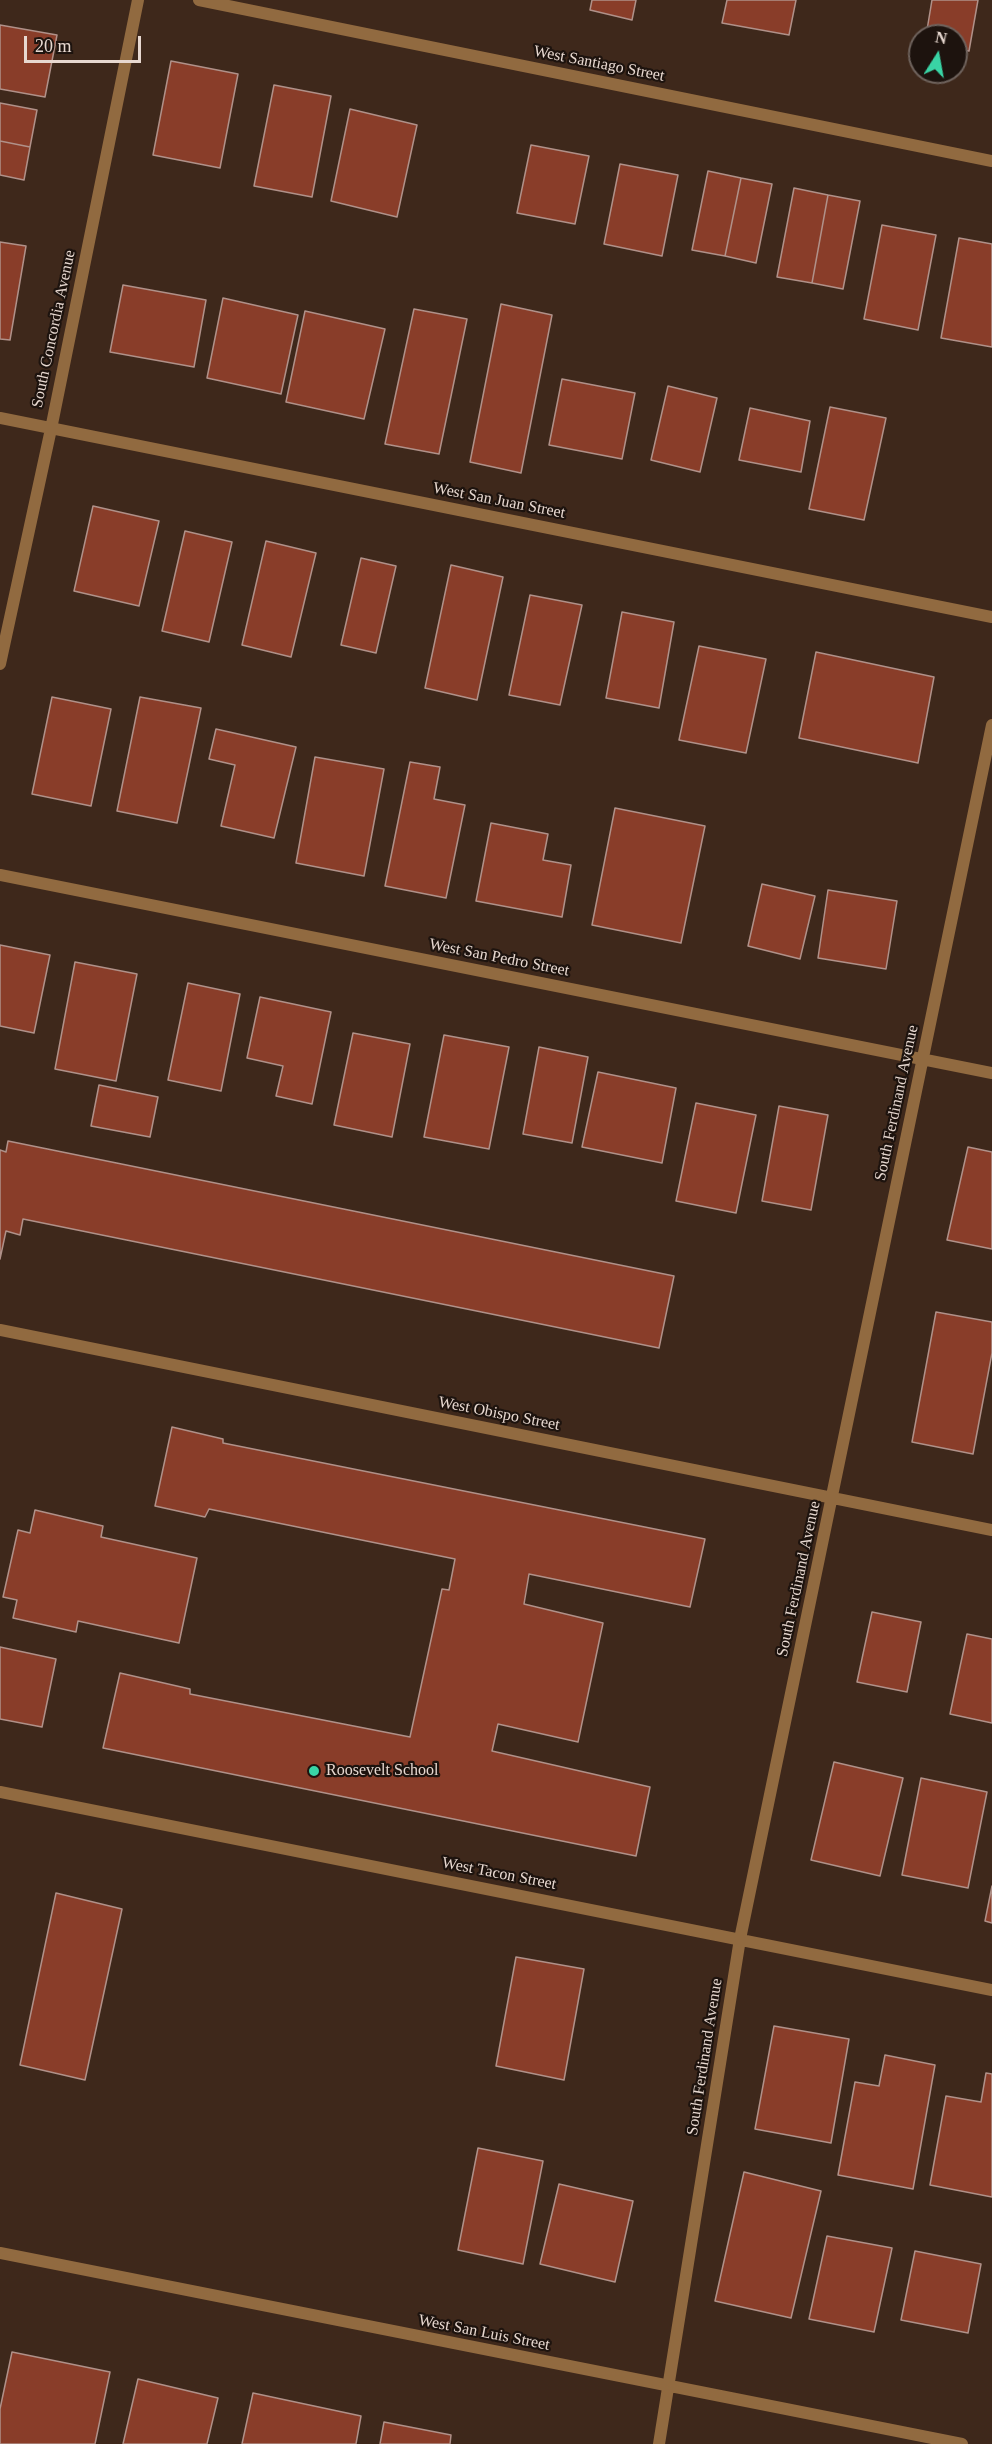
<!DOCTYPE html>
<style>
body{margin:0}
#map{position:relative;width:992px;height:2444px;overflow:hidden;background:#3e281b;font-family:"Times New Roman",serif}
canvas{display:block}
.north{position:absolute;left:908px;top:24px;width:60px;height:60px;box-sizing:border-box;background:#1d130e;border:2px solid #6e625c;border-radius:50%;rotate:11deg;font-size:16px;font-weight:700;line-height:24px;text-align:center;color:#e7d8d0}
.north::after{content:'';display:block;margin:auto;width:21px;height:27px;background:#39d4a5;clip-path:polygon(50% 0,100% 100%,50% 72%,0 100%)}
.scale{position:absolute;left:24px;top:36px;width:117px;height:27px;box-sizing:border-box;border:3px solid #e7d8d0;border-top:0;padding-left:8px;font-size:18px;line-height:21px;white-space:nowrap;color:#e7d8d0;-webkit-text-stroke:4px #1d130e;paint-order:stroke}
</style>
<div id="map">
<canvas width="992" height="2444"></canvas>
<div class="north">N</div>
<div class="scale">20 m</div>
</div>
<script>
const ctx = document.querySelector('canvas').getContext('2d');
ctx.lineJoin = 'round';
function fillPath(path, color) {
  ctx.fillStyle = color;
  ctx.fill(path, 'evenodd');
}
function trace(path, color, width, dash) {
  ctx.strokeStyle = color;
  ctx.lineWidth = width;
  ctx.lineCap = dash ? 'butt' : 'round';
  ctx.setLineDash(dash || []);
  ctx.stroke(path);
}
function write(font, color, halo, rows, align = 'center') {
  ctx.font = font + ' "Times New Roman",serif';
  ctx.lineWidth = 4.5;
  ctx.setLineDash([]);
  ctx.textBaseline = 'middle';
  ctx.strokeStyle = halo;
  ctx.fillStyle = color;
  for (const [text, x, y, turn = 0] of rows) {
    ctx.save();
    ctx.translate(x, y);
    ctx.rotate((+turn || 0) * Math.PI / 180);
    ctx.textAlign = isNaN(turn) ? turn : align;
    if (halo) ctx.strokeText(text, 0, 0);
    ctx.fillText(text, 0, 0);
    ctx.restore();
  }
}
const building = new Path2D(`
 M 592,0 L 636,0 L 632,20 L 590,10 Z
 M 727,0 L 796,0 L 789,35 L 722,23 Z
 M 932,0 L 978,0 L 969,51 L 956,49 L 956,36 L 926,36 Z
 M 0,25 L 57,35 L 45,97 L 0,89 Z
 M 171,61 L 238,74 L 220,168 L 153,155 Z
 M 274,85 L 331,96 L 312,197 L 254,186 Z
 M 0,103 L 37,110 L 30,147 L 0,141 Z
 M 350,109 L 417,125 L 397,217 L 331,201 Z
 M 0,141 L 30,147 L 24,180 L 0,175 Z
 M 531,145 L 589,156 L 575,224 L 517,213 Z
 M 620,164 L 678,175 L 662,256 L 604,244 Z
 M 708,171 L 741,178 L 725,256 L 692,250 Z
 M 741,178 L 772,184 L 756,263 L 725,256 Z
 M 794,188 L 828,195 L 812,283 L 777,277 Z
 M 828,195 L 860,201 L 843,289 L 812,283 Z
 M 882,225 L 936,235 L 918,330 L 864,319 Z
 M 959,238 L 992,244 L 992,347 L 941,338 Z
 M 0,242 L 26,246 L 10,340 L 0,339 Z
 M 123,285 L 206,300 L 194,367 L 110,352 Z
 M 223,298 L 298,315 L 281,394 L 207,378 Z
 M 501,304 L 552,315 L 521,473 L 470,462 Z
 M 414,309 L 467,319 L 439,454 L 385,444 Z
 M 305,311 L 385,329 L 364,419 L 286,402 Z
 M 562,379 L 635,393 L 622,459 L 549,445 Z
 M 668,386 L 717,398 L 700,472 L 651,460 Z
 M 830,407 L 886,418 L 864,520 L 809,509 Z
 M 750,408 L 810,421 L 801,472 L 739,460 Z
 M 93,506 L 159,521 L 139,606 L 74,591 Z
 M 185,531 L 232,542 L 209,642 L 162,631 Z
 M 266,541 L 316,553 L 291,657 L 242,645 Z
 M 361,558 L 396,566 L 376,653 L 341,645 Z
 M 451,565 L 503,577 L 477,700 L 425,688 Z
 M 530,595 L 582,605 L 560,705 L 509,695 Z
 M 622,612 L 674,622 L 659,708 L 606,698 Z
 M 699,646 L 766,659 L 746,753 L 679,740 Z
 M 816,652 L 934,677 L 918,763 L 799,738 Z
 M 52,697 L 111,709 L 91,806 L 32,794 Z
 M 140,697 L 201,708 L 177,823 L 117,811 Z
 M 216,729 L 296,747 L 274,838 L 221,826 L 235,765 L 209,759 Z
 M 315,757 L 384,769 L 364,876 L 296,863 Z
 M 410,762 L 440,767 L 434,799 L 465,805 L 446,898 L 385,886 Z
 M 615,808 L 705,826 L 681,943 L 592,925 Z
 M 491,823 L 548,834 L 543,860 L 571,865 L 562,917 L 476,901 Z
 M 762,884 L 815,896 L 800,959 L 748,946 Z
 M 828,890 L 897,901 L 886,969 L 818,958 Z
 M 0,945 L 50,955 L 34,1033 L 0,1026 Z
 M 75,962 L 137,974 L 116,1081 L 55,1069 Z
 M 188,983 L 240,994 L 221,1091 L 168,1080 Z
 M 260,997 L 331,1012 L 312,1104 L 276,1096 L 283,1066 L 247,1058 Z
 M 353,1033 L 410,1044 L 392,1137 L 334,1125 Z
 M 444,1035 L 509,1047 L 489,1149 L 424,1137 Z
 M 539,1047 L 588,1057 L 572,1143 L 523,1134 Z
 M 598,1072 L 676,1088 L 662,1163 L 582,1147 Z
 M 99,1085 L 158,1097 L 150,1137 L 91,1126 Z
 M 696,1103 L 756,1115 L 736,1213 L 676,1201 Z
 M 779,1106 L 828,1115 L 811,1210 L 762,1201 Z
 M 8,1141 L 674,1276 L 659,1348 L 23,1219 L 20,1235 L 6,1231 L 0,1259 L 0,1150 L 6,1152 Z
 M 968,1147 L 992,1152 L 992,1249 L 947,1240 Z
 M 936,1312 L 992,1322 L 992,1353 L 973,1454 L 912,1442 Z
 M 172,1427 L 223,1439 L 223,1443 L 705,1539 L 690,1607 L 529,1574 L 524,1604 L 603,1623 L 578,1742 L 498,1724 L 492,1751 L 650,1787 L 636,1856 L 103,1748 L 120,1673 L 190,1689 L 190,1694 L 410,1737 L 442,1589 L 449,1590 L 455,1559 L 209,1509 L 205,1517 L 155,1506 Z
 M 35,1510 L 103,1526 L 101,1537 L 197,1558 L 179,1643 L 78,1621 L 76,1632 L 13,1618 L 17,1600 L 3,1597 L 18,1530 L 30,1533 Z
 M 872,1612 L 921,1622 L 907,1692 L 857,1682 Z
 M 967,1634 L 992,1639 L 992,1723 L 950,1714 Z
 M 0,1647 L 56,1659 L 42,1727 L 0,1719 Z
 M 834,1762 L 903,1778 L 880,1876 L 811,1860 Z
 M 921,1778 L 987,1792 L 968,1888 L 902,1875 Z
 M 992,1886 L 992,1923 L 985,1921 Z
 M 56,1893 L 122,1909 L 85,2080 L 20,2065 Z
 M 516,1957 L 584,1969 L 564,2080 L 496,2066 Z
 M 774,2026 L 849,2039 L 831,2143 L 755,2129 Z
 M 885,2055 L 935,2065 L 913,2189 L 838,2175 L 855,2082 L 879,2086 Z
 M 986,2073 L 992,2074 L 992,2197 L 930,2185 L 946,2096 L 981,2102 Z
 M 478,2148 L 543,2161 L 523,2264 L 458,2250 Z
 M 744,2172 L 821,2191 L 791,2318 L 715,2301 Z
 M 559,2184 L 633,2201 L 615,2282 L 540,2264 Z
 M 827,2236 L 892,2248 L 874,2332 L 809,2319 Z
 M 915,2251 L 981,2264 L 968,2333 L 901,2320 Z
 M 12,2352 L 110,2372 L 95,2444 L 0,2444 L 0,2409 Z
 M 138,2379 L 218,2398 L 207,2444 L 123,2444 Z
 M 253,2393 L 361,2416 L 356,2444 L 242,2444 Z
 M 384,2422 L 451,2435 L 450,2444 L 380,2444 Z`);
fillPath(building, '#893d29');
trace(building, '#b09189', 1.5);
trace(new Path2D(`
 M 199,0 L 992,161
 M 0,418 L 992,617
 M 0,664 L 51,429 L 138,0
 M 0,875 L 992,1073
 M 0,1330 L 992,1530
 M 0,1792 L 992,1990
 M 0,2253 L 962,2444
 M 659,2444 L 740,1939 L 992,725`), '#916a40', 12);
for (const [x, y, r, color] of [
 [314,1771,6,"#39d4a5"]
]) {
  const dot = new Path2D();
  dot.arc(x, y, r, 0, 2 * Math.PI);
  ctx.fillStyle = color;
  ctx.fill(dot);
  trace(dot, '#1d130e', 2);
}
write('16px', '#e7d8d0', '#1d130e', [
 ["West Santiago Street",599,64,11],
 ["South Concordia Avenue",54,329,-78],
 ["West San Juan Street",499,501,11],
 ["West San Pedro Street",499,958,11],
 ["South Ferdinand Avenue",897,1103,-78],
 ["West Obispo Street",499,1414,11],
 ["South Ferdinand Avenue",799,1579,-78],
 ["West Tacon Street",499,1874,11],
 ["South Ferdinand Avenue",705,2057,-81],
 ["West San Luis Street",484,2333,11]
]);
write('16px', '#e7d8d0', '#1d130e', [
 ["Roosevelt School",326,1771]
], 'left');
</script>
